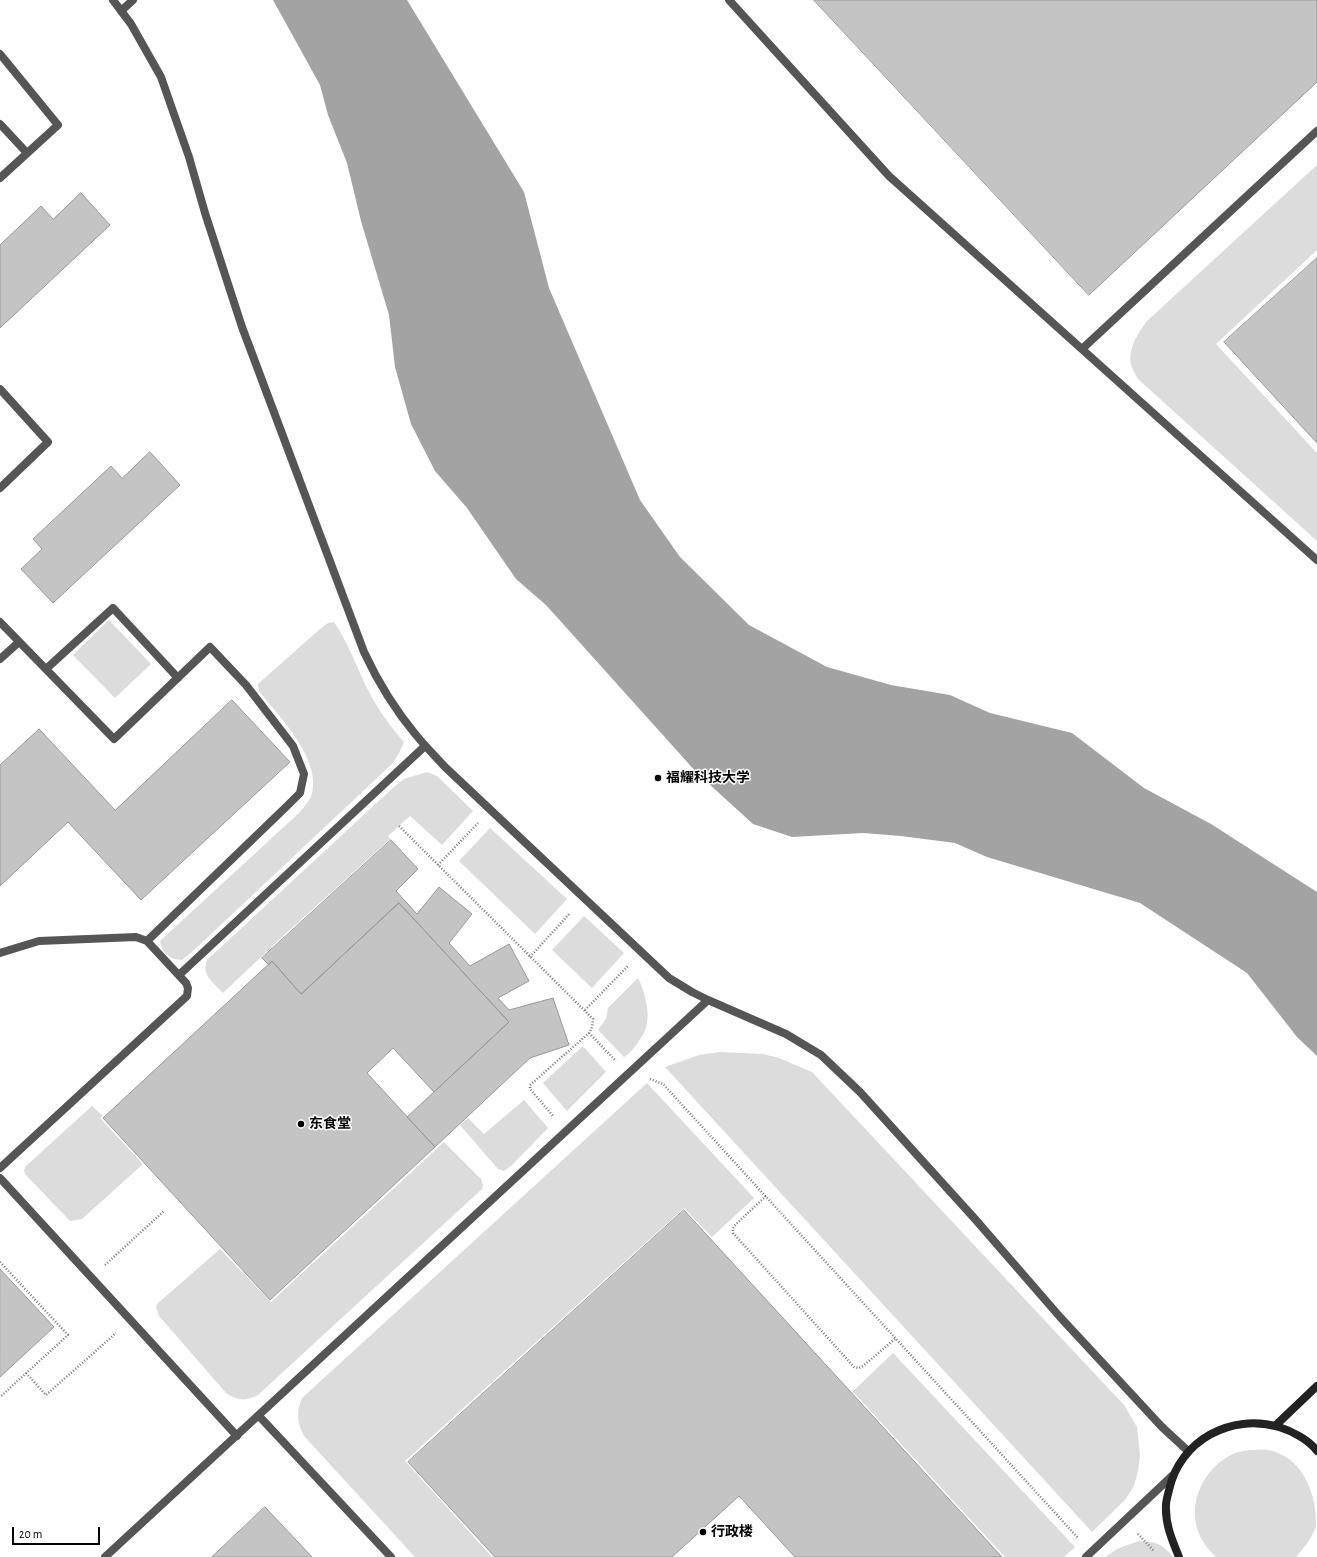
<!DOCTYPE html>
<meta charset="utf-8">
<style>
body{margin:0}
#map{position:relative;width:1317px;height:1557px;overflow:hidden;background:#fff;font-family:"Alegreya Sans",sans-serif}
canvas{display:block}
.scale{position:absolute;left:12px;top:1527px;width:88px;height:18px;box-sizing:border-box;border:2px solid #000;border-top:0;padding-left:5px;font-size:12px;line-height:14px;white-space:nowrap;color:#000;-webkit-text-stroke:3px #fff;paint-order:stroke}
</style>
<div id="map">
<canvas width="1317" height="1557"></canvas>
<div class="scale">20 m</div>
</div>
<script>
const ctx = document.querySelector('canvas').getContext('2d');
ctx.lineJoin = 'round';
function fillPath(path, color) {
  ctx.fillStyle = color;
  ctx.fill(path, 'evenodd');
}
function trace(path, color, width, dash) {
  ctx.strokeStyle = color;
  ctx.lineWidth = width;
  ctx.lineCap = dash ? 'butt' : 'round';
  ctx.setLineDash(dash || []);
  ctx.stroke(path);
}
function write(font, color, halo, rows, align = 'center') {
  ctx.font = font + ' "Alegreya Sans","Noto Sans SC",sans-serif';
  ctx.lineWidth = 3;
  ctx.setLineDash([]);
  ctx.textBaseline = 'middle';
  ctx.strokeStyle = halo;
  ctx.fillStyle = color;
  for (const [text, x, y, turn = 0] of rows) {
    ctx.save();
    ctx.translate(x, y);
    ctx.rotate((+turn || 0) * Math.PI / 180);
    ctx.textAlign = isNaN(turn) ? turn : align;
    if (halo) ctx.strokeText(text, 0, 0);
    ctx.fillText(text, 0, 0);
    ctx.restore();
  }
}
fillPath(new Path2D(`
 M 1317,165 L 1317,250 L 1216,344 L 1317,453 L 1317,541 L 1138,379 C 1136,375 1132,369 1131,365 C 1128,348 1138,333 1147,321 Z
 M 109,620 L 151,664 L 115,698 L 73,655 Z
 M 334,622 C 348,642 356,666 367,688 C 377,708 390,726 404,742 L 399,753 L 393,763 L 193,951 L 182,960 C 169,959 162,954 160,941 L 300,812 C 304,807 310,800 312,794 C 321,758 280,718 259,691 L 258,684 L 320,629 L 328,623 Z
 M 427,772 L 437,776 L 473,811 L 442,845 L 410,816 L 388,836 L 390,839 L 389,840 L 282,937 L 223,993 C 213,982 201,975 207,960 L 395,786 L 404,779 Z
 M 490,828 L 567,899 L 535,934 L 459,861 Z
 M 584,916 L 624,953 L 592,988 L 552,950 Z
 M 638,978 C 644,990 651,1013 646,1027 C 645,1033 640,1039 637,1044 C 633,1049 629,1054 624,1057 L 598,1030 L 606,1019 L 608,1008 Z
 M 583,1046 L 606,1072 L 567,1111 L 543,1083 Z
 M 720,1052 L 763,1054 L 779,1058 L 812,1072 L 1124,1405 L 1137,1427 L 1140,1456 L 1138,1471 L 1134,1486 L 1125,1500 L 1092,1532 L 665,1067 L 699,1055 Z
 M 647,1083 L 754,1198 L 712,1237 L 684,1208 L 405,1461 L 492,1557 L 415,1557 L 304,1436 C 297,1423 296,1412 302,1398 Z
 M 524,1100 L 548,1128 L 512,1165 L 504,1171 L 498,1169 L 460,1125 L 468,1118 L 484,1134 Z
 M 92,1106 L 103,1116 L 100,1118 L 143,1164 L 82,1219 L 70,1221 L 25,1174 L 24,1170 L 26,1166 Z
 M 444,1142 L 481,1179 L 483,1185 L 482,1189 L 258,1395 C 245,1401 240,1401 227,1394 L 159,1316 L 156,1307 L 157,1304 L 220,1249 L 271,1302 Z
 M 893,1353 L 1075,1547 L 1064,1557 L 1005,1557 L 856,1395 L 852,1392 Z
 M 1250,1450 C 1256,1450 1263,1449 1268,1450 C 1302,1456 1317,1493 1316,1526 C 1312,1538 1304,1548 1296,1557 L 1216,1557 C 1212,1553 1207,1548 1204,1543 C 1184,1512 1199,1473 1229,1456 C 1235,1452 1243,1451 1250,1450 Z
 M 1140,1541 C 1157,1542 1161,1543 1173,1557 L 1106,1557 C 1116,1548 1126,1545 1140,1541 Z`), '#dcdcdc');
fillPath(new Path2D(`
 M 273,0 L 407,0 L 524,192 L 549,288 L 640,500 L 680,557 L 749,625 L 827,667 L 891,685 L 950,695 L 990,713 L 1072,733 L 1144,788 L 1211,824 L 1317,892 L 1317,1056 L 1297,1037 L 1247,973 L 1140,903 L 987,857 L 955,843 L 901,836 L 863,833 L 792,837 L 753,824 L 697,773 L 546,605 L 516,579 L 467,508 L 435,471 L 411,424 L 395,367 L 389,315 L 361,221 L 347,163 L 328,115 L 320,85 Z`), '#a3a3a3');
const building = new Path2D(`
 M 814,0 L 1317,0 L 1317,82 L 1089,295 Z
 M 81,193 L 110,225 L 0,328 L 0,245 L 41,206 L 53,219 Z
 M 1317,258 L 1317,443 L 1224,342 Z
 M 150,452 L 180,485 L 53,603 L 21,569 L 42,549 L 33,539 L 111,466 L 122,478 Z
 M 232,700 L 290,762 L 141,900 L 68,822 L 0,886 L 0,765 L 39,729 L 115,810 Z
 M 391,840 L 418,869 L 396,891 L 417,914 L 439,887 L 472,914 L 449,943 L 470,966 L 509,944 L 529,981 L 498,998 L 509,1010 L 553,998 L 569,1045 L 530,1058 L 435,1147 L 407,1117 L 509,1022 L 399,903 L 301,994 L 272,961 L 269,965 L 262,958 Z
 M 399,903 L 509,1022 L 434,1092 L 393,1048 L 367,1073 L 435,1147 L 270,1300 L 103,1118 L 272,961 L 301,994 Z
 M 684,1210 L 1002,1557 L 795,1557 L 739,1496 L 672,1557 L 495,1557 L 408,1462 Z
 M 0,1269 L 54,1327 L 0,1377 Z
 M 265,1507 L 312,1557 L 212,1557 Z`);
fillPath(building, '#c4c4c4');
trace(building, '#999', 1);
trace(new Path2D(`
 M 399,826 L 593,1019 L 592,1027 L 589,1033 L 530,1085 L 530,1089 L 553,1116
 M 438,865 L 478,823
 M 530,957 L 570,913
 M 585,1010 L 628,966
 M 589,1033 L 615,1060
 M 650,1079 L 663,1084 L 1078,1538
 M 766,1196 L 736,1224 L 733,1228 L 733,1233 L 854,1367 L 859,1368 L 863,1366 L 896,1338
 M 0,1262 L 68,1335 L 0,1397
 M 105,1265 L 164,1211
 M 26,1373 L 46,1395 L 116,1333
 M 1138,1534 L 1154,1551`), '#777', 2.5, [1, 2]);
trace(new Path2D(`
 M 121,11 L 133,0
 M 0,54 L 58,125 L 0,178
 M 0,124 L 27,153
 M 0,389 L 48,442 L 0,488
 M 0,622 L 114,739 L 210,647 L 246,685 L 293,746 L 304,774 L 300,793 L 287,806 L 147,941
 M 0,659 L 19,642
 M 46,669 L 113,608 L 178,678
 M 0,953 L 39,941 L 136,937 L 147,941 L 186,983 L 188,988 L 187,996 L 0,1168
 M 179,975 L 425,746`), '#555', 8);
trace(new Path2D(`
 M 113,0 L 131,24 L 161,77 L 189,157 L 205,213 L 242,327 L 364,652 C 377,680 396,711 416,735 C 425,746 435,756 445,767 L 669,978 L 692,992 L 708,1000 L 786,1034 L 821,1055 L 860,1092 L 975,1219 L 1060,1317 L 1162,1427 L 1188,1451
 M 729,0 L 889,176 L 1317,560
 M 1082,349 L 1317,131
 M 0,1178 L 237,1436
 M 259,1416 L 391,1557
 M 105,1557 L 708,1000
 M 1086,1557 L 1172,1476`), '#555', 8);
trace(new Path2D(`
 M 1275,1426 L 1317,1386
 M 1179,1557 C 1172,1540 1165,1524 1166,1505 C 1166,1500 1168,1495 1169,1490 C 1180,1440 1231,1413 1279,1427 C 1292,1431 1309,1440 1317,1451`), '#222', 8);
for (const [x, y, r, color] of [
 [658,778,4,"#000"],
 [301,1124,4,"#000"],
 [703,1532,4,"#000"]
]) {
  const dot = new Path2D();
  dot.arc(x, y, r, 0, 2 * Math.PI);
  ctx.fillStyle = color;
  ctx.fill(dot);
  trace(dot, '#fff', 1.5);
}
write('bold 14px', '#000', '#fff', [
 ["福耀科技大学",666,778],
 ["东食堂",309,1124],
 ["行政楼",711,1532]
], 'left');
</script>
